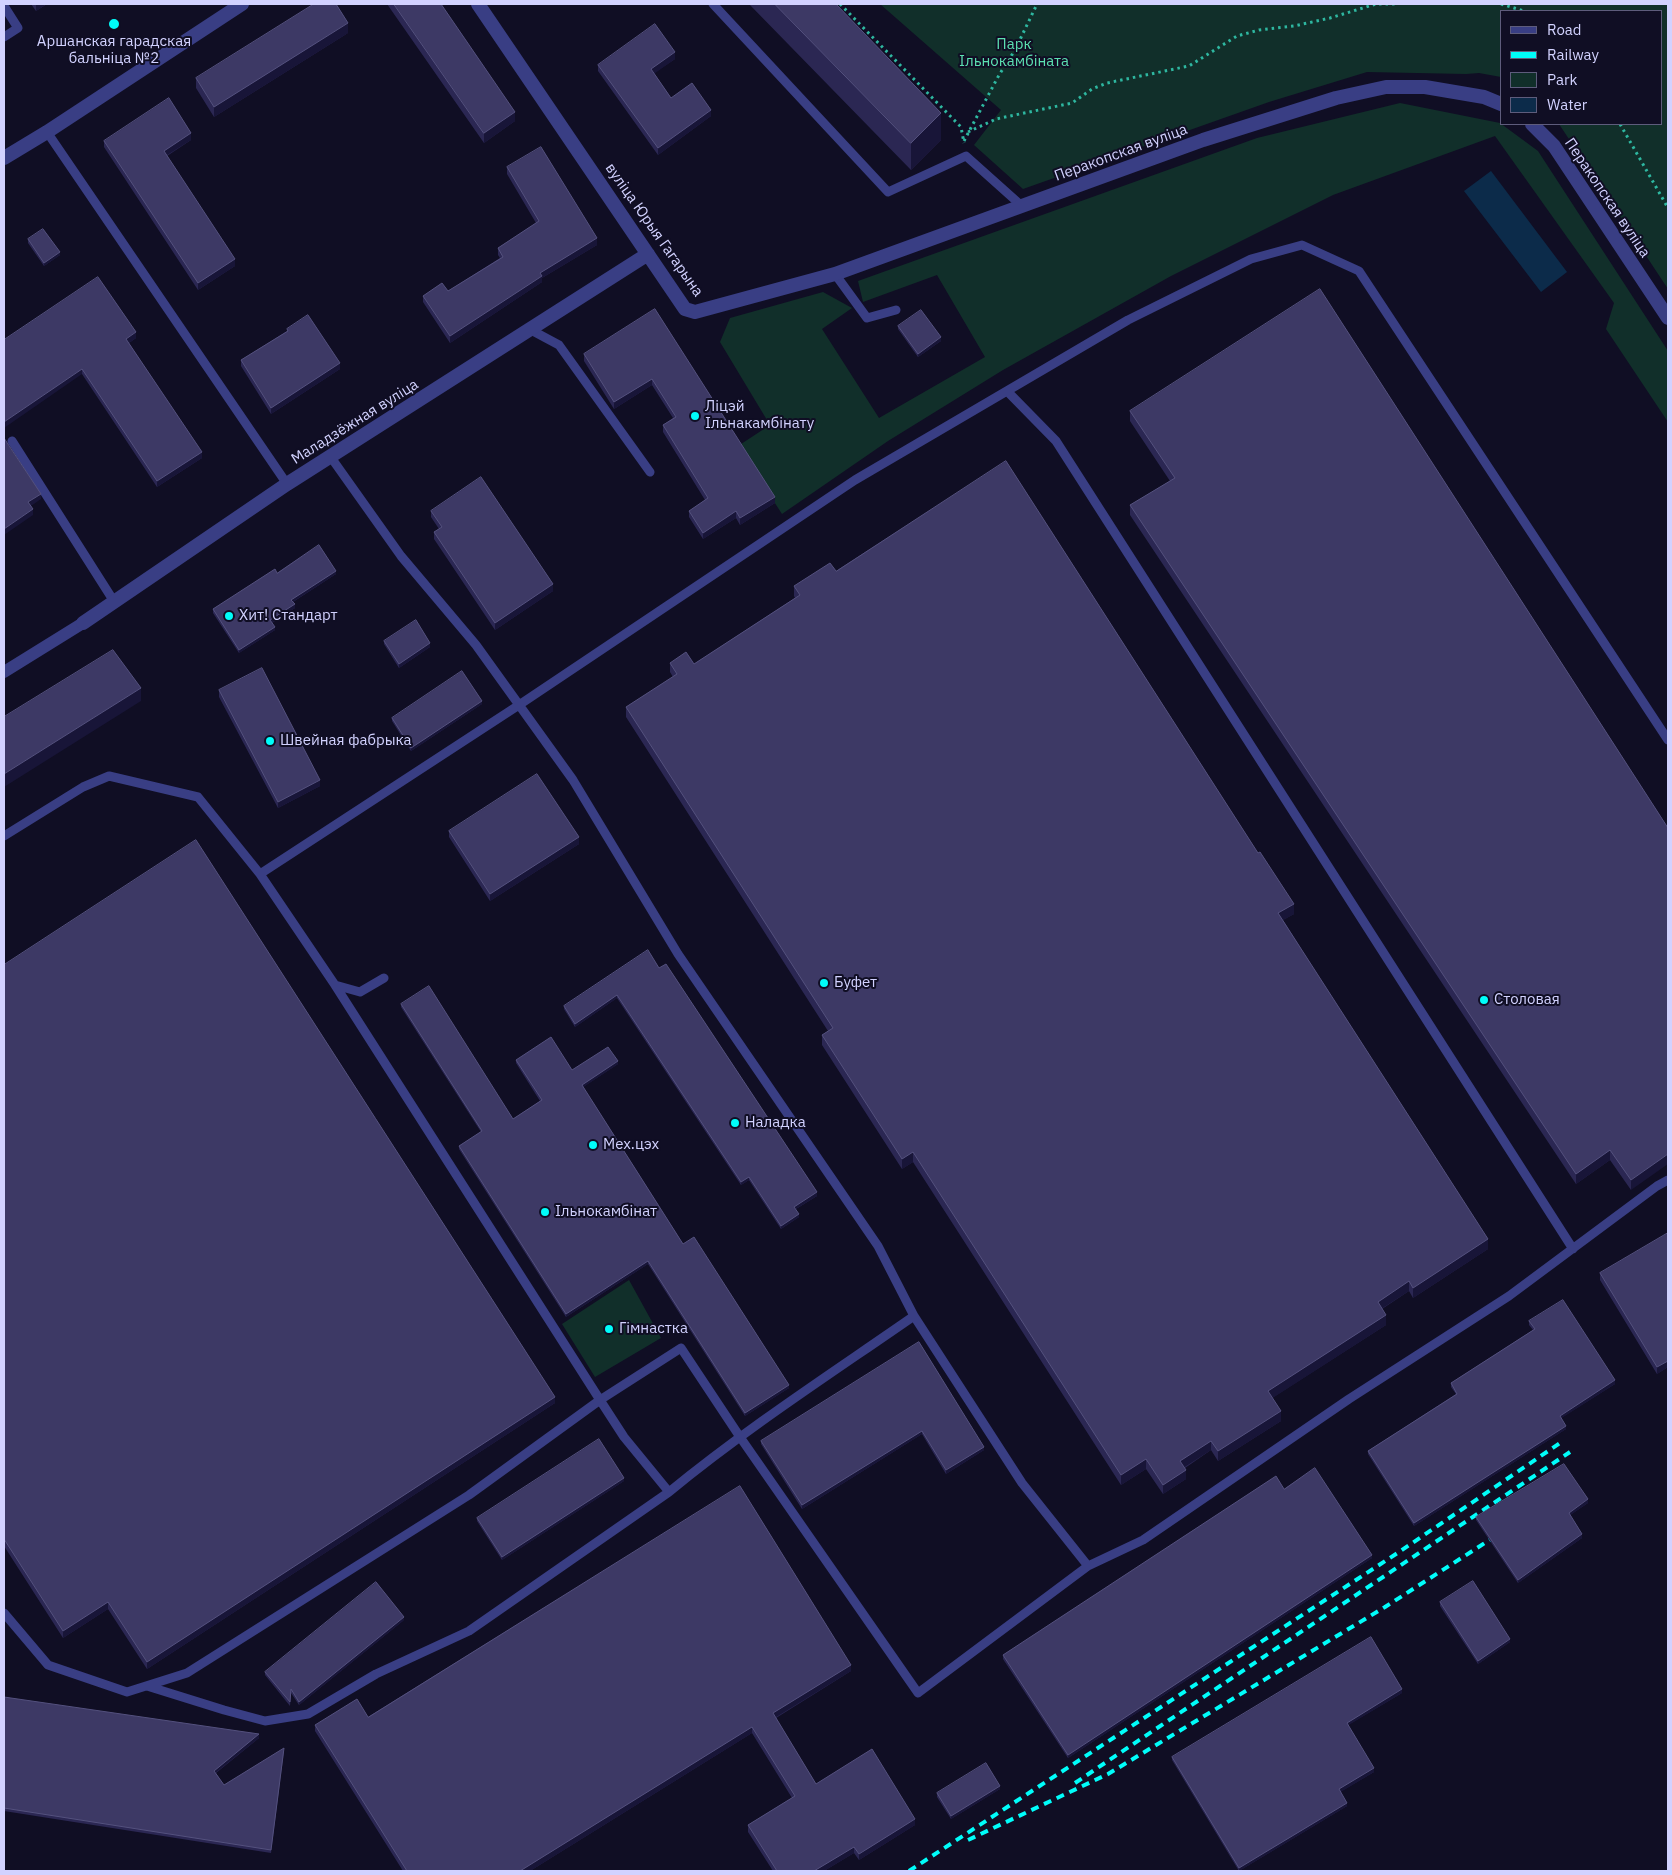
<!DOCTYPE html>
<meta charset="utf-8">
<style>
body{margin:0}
#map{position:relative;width:1672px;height:1875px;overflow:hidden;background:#100e24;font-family:"IBM Plex Sans",sans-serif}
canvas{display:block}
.frame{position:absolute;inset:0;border:5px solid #d2d2ff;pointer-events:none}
.legend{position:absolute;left:1500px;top:10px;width:162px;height:115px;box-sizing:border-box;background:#100e24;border:1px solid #5e5c7c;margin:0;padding:6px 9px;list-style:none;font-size:15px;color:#d2d2ff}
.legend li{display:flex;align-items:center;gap:10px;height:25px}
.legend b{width:25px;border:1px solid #5e5c7c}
</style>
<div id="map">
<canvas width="1672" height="1875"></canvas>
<div class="frame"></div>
<ul class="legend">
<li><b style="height:6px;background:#393e84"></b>Road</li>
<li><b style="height:6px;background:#00fdfa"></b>Railway</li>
<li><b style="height:14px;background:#112f2a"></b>Park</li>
<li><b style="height:14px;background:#0c2b4a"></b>Water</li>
</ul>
</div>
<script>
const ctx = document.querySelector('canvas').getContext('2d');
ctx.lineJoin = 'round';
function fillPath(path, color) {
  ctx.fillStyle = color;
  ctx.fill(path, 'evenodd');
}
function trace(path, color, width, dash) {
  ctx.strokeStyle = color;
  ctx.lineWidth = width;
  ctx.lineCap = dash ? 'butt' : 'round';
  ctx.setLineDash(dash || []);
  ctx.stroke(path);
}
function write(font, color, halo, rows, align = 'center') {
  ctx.font = font + ' "IBM Plex Sans",sans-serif';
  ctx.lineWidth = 4;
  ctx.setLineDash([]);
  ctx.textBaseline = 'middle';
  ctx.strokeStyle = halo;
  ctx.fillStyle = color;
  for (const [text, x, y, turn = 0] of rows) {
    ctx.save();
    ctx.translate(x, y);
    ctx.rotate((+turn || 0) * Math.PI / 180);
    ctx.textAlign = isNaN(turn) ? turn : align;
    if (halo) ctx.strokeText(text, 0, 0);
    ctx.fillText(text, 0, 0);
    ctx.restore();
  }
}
fillPath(new Path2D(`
 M 880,4 L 1668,4 L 1668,289 L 1559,124 L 1661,124 L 1661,11 L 1501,11 L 1501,77 L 1479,73 L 1466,74 L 1367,72 L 1269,102 L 1023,189 L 974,145 L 1001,110 Z
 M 1400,103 L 1500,123 L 1538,151 L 1668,351 L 1668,422 L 1606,329 L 1614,303 L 1495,136 L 1333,195 L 1171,276 L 1003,370 L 888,441 L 782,514 L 738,446 L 770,425 L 720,342 L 730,318 L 823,292 L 852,308 L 822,329 L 879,418 L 985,357 L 937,275 L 863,302 L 858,281 L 1257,138 Z
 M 629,1280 L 661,1338 L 595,1377 L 562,1324 Z`), '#112f2a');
fillPath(new Path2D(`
 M 1491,171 L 1567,272 L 1541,292 L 1464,191 Z`), '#0c2b4a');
trace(new Path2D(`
 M 840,4 L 961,127 L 964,143
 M 1501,4 L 1524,11
 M 1620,124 L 1668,208
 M 968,132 L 996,119 L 1072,103 L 1092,89 L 1107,83 L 1189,66 L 1237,36 L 1259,30 L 1294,26 L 1330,18 L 1376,4 L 1396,4
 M 964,141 L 999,75 L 1015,50 L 1037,4`), '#2eb7a0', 3, [2.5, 4]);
trace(new Path2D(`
 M 713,4 L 888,192 L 966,156 L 1023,207
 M 4,6 L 18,28 L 4,37
 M 47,132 L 287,484
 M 835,274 L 867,318 L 896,310
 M 531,330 L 559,345 L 650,472
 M 1007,391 L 1056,441 L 1573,1249
 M 12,441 L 115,603
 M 4,836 L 83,787 L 109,776 L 198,797 L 260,874 L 335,985 L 360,992 L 384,978
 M 260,874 L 519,705 L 855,480 L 1128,320 L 1251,259 L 1302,245 L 1359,271 L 1668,740
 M 335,985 L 600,1400 L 681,1348 L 740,1437 L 918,1693 L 1088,1566
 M 914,1316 L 1022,1483 L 1088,1566 L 1143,1540 L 1349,1399 L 1509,1296 L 1657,1186 L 1668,1180
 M 4,1613 L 48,1665 L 127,1692 L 187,1673 L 469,1495 L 600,1400 L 624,1437 L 669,1492 C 747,1428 832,1373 914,1316 L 878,1246 L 678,954 L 573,780 L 476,645 L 401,556 L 330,456
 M 147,1686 L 224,1710 L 265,1721 L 308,1714 L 376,1674 L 469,1631 L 669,1492`), '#393e84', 9);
trace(new Path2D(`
 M 4,672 L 83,623`), '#393e84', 12);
trace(new Path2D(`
 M 478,4 L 685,309 L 695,312 L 835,274 L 1203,140 L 1336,98 L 1386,87 L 1425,87 L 1484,97 L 1501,104
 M 1532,124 L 1554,146 L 1668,318
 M 4,158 L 47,132 L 242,4
 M 83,623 L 287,484 L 648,254`), '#393e84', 14);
trace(new Path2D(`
 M 1075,1783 L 1570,1452
 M 968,1840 L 1108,1774 L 1385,1607 L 1502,1532
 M 909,1871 L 1399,1552 L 1560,1443`), '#00fdfa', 4, [8, 6]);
fillPath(new Path2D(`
 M 31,4 L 47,4 L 36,11 Z
 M 387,4 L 441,4 L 515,121 L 484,143 Z
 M 749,4 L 836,4 L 941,140 L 911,170 Z
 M 348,33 L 214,117 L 196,88 L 196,78 Z
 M 675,59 L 654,73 L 671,98 L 711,116 L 658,155 L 598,71 L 598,65 Z
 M 191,140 L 167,156 L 235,266 L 198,290 L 104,147 L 104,141 Z
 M 507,167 L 597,245 L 542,278 L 542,282 L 450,343 L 423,302 L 423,296 L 448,291 L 500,258 L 498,255 L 498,248 L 536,223 L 507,174 Z
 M 28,239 L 60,255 L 44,266 L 28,243 Z
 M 655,309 L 775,503 L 740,525 L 736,518 L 703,539 L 689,517 L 689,511 L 705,500 L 663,432 L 663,425 L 673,418 L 652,385 L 614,409 L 584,361 L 584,354 Z
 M 898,326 L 941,341 L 918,357 L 898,329 Z
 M 287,329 L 340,369 L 271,414 L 241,366 L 241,360 L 287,331 Z
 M 136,338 L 129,343 L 202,458 L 157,487 L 82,374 L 4,340 Z
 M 1130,411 L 1668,828 L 1631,1190 L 1610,1160 L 1576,1184 L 1130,515 L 1130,505 L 1170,481 L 1130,421 Z
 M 431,511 L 553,591 L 495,630 L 434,539 L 434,532 L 439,529 L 431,517 Z
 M 836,571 L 1294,914 L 1283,920 L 1488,1249 L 1413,1298 L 1409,1291 L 1382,1309 L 1386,1325 L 1272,1398 L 1281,1421 L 1218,1461 L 1211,1450 L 1185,1468 L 1186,1479 L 1163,1494 L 1146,1469 L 1121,1485 L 913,1162 L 902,1169 L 822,1045 L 822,1035 L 828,1031 L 626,717 L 626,707 L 673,677 L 670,672 L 670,663 L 694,664 L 795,598 L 794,596 L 794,586 Z
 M 277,573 L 336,574 L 293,602 L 295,608 L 272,623 L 275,630 L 239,653 L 213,613 L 213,609 Z
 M 384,641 L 430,647 L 399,668 L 384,644 Z
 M 219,690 L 320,786 L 278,808 L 219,697 Z
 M 482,704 L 411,751 L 392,721 L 392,718 Z
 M 449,831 L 579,844 L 490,901 L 449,837 Z
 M 4,965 L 555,1403 L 147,1669 L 108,1609 L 63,1638 L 4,1546 Z
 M 659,968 L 817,1196 L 796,1209 L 799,1217 L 781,1229 L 749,1180 L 741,1185 L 617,998 L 575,1027 L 564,1009 L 564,1006 Z
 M 401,1004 L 513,1119 L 540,1101 L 516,1063 L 516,1060 L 572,1070 L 618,1064 L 583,1087 L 683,1244 L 789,1388 L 745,1416 L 648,1264 L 566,1317 L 459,1149 L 459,1146 L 481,1132 L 401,1007 Z
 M 1668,1233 L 1668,1367 L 1657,1374 L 1600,1280 L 1600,1273 Z
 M 1529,1321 L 1615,1384 L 1561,1418 L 1566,1429 L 1414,1526 L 1368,1454 L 1368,1451 L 1456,1394 L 1451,1387 L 1451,1383 L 1533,1330 L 1529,1325 Z
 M 919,1342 L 984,1450 L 946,1474 L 922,1434 L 802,1509 L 761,1444 L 761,1441 Z
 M 624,1481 L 502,1560 L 477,1521 L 477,1518 Z
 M 1284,1489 L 1372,1558 L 1068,1758 L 1003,1659 L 1003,1655 Z
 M 1588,1503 L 1570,1515 L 1582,1538 L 1518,1583 L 1476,1520 L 1476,1517 Z
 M 1440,1602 L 1510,1642 L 1478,1664 L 1440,1606 Z
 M 404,1620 L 299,1705 L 291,1693 L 290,1706 L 265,1675 L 265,1672 Z
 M 851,1671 L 776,1718 L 816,1784 L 915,1825 L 859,1860 L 854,1853 L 824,1871 L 773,1871 L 748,1832 L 748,1825 L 792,1798 L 752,1733 L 530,1871 L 403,1871 L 315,1731 L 315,1725 L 368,1717 Z
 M 1402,1693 L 1348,1725 L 1374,1772 L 1340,1792 L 1347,1806 L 1239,1871 L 1172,1760 L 1172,1757 Z
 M 4,1697 L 259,1738 L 216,1773 L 224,1785 L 284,1751 L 271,1853 L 4,1811 Z
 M 1000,1789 L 951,1819 L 937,1797 L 937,1793 Z`), '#2b2753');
fillPath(new Path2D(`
 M 36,4 L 47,4 L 36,11 Z
 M 348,23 L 348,33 L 214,117 L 214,107 Z
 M 675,52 L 675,59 L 651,76 L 651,69 Z
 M 711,110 L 711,116 L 658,155 L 658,148 Z
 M 515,112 L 515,121 L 484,143 L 484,133 Z
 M 941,113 L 941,140 L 911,170 L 911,143 Z
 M 191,133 L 191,140 L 164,157 L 164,151 Z
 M 597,238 L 597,245 L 542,278 L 542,282 L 450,343 L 450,336 L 540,273 Z
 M 60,252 L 60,255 L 44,266 L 44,263 Z
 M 235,259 L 235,266 L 198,290 L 198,283 Z
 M 136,332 L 136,338 L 126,345 L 126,339 Z
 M 941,337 L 941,341 L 918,357 L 918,354 Z
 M 340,363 L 340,369 L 271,414 L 271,408 Z
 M 82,369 L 82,374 L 4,428 L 4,422 Z
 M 652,379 L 652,385 L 614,409 L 614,402 Z
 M 202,452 L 202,458 L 157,487 L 157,481 Z
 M 41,494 L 41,499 L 28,508 L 28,502 Z
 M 775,497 L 775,503 L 740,525 L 740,518 Z
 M 33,509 L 33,515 L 4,535 L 4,529 Z
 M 736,511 L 736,518 L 703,539 L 703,533 Z
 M 336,571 L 336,574 L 291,603 L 291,600 Z
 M 553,584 L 553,591 L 495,630 L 495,623 Z
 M 295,604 L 295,608 L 270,624 L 270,620 Z
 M 275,627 L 275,630 L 239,653 L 239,650 Z
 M 430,643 L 430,647 L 399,668 L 399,664 Z
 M 141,688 L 141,701 L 4,787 L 4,774 Z
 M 482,701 L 482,704 L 411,751 L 411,748 Z
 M 320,780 L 320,786 L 278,808 L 278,802 Z
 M 579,837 L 579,844 L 490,901 L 490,894 Z
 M 1294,904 L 1294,914 L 1278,923 L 1278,913 Z
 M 617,995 L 617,998 L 575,1027 L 575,1024 Z
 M 618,1061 L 618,1064 L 582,1088 L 582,1085 Z
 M 1610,1150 L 1610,1160 L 1576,1184 L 1576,1174 Z
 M 913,1152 L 913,1162 L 902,1169 L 902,1159 Z
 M 1668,1154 L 1668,1164 L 1631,1190 L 1631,1180 Z
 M 749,1177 L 749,1180 L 741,1185 L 741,1182 Z
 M 817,1192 L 817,1196 L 794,1210 L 794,1207 Z
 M 799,1214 L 799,1217 L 781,1229 L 781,1226 Z
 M 1488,1239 L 1488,1249 L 1413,1298 L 1413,1288 Z
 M 648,1261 L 648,1264 L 566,1317 L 566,1314 Z
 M 1409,1281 L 1409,1291 L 1378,1311 L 1378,1302 Z
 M 1386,1315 L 1386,1325 L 1268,1401 L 1268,1391 Z
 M 1668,1361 L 1668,1367 L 1657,1374 L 1657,1367 Z
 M 1615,1380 L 1615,1384 L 1560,1419 L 1560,1416 Z
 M 789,1385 L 789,1388 L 745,1416 L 745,1413 Z
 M 555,1397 L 555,1403 L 147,1669 L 147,1662 Z
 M 1281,1411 L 1281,1421 L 1218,1461 L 1218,1451 Z
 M 1566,1426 L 1566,1429 L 1414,1526 L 1414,1523 Z
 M 922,1431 L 922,1434 L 802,1509 L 802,1505 Z
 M 1211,1441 L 1211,1450 L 1180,1470 L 1180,1461 Z
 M 984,1447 L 984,1450 L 946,1474 L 946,1470 Z
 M 1146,1459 L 1146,1469 L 1121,1485 L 1121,1475 Z
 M 1186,1470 L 1186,1479 L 1163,1494 L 1163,1485 Z
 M 624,1478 L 624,1481 L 502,1560 L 502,1557 Z
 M 1588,1499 L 1588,1503 L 1569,1516 L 1569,1513 Z
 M 1582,1534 L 1582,1538 L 1518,1583 L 1518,1580 Z
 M 1372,1555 L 1372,1558 L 1068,1758 L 1068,1755 Z
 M 108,1602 L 108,1609 L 63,1638 L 63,1631 Z
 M 404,1617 L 404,1620 L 299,1705 L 299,1702 Z
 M 1510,1639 L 1510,1642 L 1478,1664 L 1478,1661 Z
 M 851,1665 L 851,1671 L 773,1719 L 773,1713 Z
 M 1402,1689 L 1402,1693 L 1347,1726 L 1347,1723 Z
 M 752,1727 L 752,1733 L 530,1871 L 520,1871 Z
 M 259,1734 L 259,1738 L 214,1774 L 214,1771 Z
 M 1374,1768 L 1374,1772 L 1339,1793 L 1339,1789 Z
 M 1000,1786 L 1000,1789 L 951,1819 L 951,1816 Z
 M 1347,1803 L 1347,1806 L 1239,1871 L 1239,1868 Z
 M 915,1819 L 915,1825 L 859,1860 L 859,1854 Z
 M 854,1847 L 854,1853 L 824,1871 L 814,1871 Z`), '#181538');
const building = new Path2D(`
 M 314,4 L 336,4 L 348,23 L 214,107 L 196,78 Z
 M 394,4 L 441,4 L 515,112 L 484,133 Z
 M 775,4 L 836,4 L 941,113 L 911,143 Z
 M 655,24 L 675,52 L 651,69 L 671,98 L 692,83 L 711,110 L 658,148 L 598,65 Z
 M 169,98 L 191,133 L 164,151 L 235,259 L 198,283 L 104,141 Z
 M 541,147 L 597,238 L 540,273 L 542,276 L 450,336 L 423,296 L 442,283 L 448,291 L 503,257 L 498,248 L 539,221 L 507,167 Z
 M 43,229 L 60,252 L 44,263 L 28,239 Z
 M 98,277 L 136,332 L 126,339 L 202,452 L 157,481 L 82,369 L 4,422 L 4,340 Z
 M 1320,289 L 1668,828 L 1668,1154 L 1631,1180 L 1610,1150 L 1576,1174 L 1130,505 L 1175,478 L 1130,411 Z
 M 655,309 L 775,497 L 740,518 L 736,511 L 703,533 L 689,511 L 708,498 L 663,425 L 676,417 L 652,379 L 614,402 L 584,354 Z
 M 921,310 L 941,337 L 918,354 L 898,326 Z
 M 308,315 L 340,363 L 271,408 L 241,360 L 288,331 L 287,329 Z
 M 4,438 L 41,494 L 28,502 L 33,509 L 4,529 Z
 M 1006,461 L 1258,853 L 1260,852 L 1294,904 L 1278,913 L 1488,1239 L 1413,1288 L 1409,1281 L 1378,1302 L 1386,1315 L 1268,1391 L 1281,1411 L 1218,1451 L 1211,1441 L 1180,1461 L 1186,1470 L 1163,1485 L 1146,1459 L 1121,1475 L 913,1152 L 902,1159 L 822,1035 L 833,1028 L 626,707 L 677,674 L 670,663 L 686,652 L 694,664 L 800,595 L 794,586 L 830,563 L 836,571 Z
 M 481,477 L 553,584 L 495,623 L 434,532 L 442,527 L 431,511 Z
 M 319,545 L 336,571 L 291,600 L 295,604 L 270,620 L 275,627 L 239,650 L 213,609 L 275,569 L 277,573 Z
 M 416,620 L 430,643 L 399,664 L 384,641 Z
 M 113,650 L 141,688 L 4,774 L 4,717 Z
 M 262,668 L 320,780 L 278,802 L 219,690 Z
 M 462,671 L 482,701 L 411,748 L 392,718 Z
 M 537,774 L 579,837 L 490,894 L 449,831 Z
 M 196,840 L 555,1397 L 147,1662 L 108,1602 L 63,1631 L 4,1539 L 4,965 Z
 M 648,950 L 659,968 L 666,964 L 817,1192 L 794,1207 L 799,1214 L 781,1226 L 749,1177 L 741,1182 L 617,995 L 575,1024 L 564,1006 Z
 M 429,986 L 513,1119 L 542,1100 L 516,1060 L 551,1037 L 572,1070 L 608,1047 L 618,1061 L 582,1085 L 683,1244 L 694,1237 L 789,1385 L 745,1413 L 648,1261 L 566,1314 L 459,1146 L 482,1131 L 401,1004 Z
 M 1668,1233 L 1668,1361 L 1657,1367 L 1600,1273 Z
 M 1563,1300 L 1615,1380 L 1560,1416 L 1566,1426 L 1414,1523 L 1368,1451 L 1457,1394 L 1451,1383 L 1535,1329 L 1529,1321 Z
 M 919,1342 L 984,1447 L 946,1470 L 922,1431 L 802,1505 L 761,1441 Z
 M 599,1439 L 624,1478 L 502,1557 L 477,1518 Z
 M 1564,1464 L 1588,1499 L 1569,1513 L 1582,1534 L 1518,1580 L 1476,1517 Z
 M 1315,1468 L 1372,1555 L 1068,1755 L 1003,1655 L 1276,1476 L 1284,1489 Z
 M 740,1486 L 851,1665 L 773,1713 L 816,1784 L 872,1749 L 915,1819 L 859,1854 L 854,1847 L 814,1871 L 777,1871 L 748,1825 L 795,1796 L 752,1727 L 520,1871 L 407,1871 L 315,1725 L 357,1699 L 368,1717 Z
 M 1473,1581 L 1510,1639 L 1478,1661 L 1440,1602 Z
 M 376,1582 L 404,1617 L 299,1702 L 291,1689 L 290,1702 L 265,1672 Z
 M 1371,1637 L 1402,1689 L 1347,1723 L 1374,1768 L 1339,1789 L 1347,1803 L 1239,1868 L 1172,1757 Z
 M 4,1697 L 259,1734 L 214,1771 L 224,1785 L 284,1748 L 271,1850 L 4,1808 Z
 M 986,1763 L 1000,1786 L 951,1816 L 937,1793 Z`);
fillPath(building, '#3d3965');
trace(building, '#54517e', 1);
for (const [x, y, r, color] of [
 [114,24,6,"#00fdfa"],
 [695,416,5,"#00fdfa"],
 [229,616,5,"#00fdfa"],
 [270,741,5,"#00fdfa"],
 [824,983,5,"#00fdfa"],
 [1484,1000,5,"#00fdfa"],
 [735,1123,5,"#00fdfa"],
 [593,1145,5,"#00fdfa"],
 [545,1212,5,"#00fdfa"],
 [609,1329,5,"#00fdfa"]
]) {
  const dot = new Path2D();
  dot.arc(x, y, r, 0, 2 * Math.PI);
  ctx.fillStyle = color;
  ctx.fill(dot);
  trace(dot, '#100e24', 2);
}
write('15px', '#d2d2ff', '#100e24', [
 ["Аршанская гарадская",114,42,"center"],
 ["бальніца №2",114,59,"center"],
 ["Ліцэй",705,407],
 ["Ільнакамбінату",705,424],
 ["Хит! Стандарт",239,616],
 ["Швейная фабрыка",280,741],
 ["Буфет",834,983],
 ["Столовая",1494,1000],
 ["Наладка",745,1123],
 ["Мех.цэх",603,1145],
 ["Ільнокамбінат",555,1212],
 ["Гімнастка",619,1329]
], 'left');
write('15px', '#5ce0b1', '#100e24', [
 ["Парк",1014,45],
 ["Ільнокамбіната",1014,62]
]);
write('15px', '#d2d2ff', '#100e24', [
 ["Перакопская вуліца",1121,153,-20],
 ["Перакопская вуліца",1607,198,56],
 ["вуліца Юрыя Гагарына",654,230,55],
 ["Маладзёжная вуліца",355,422,-32]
]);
</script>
